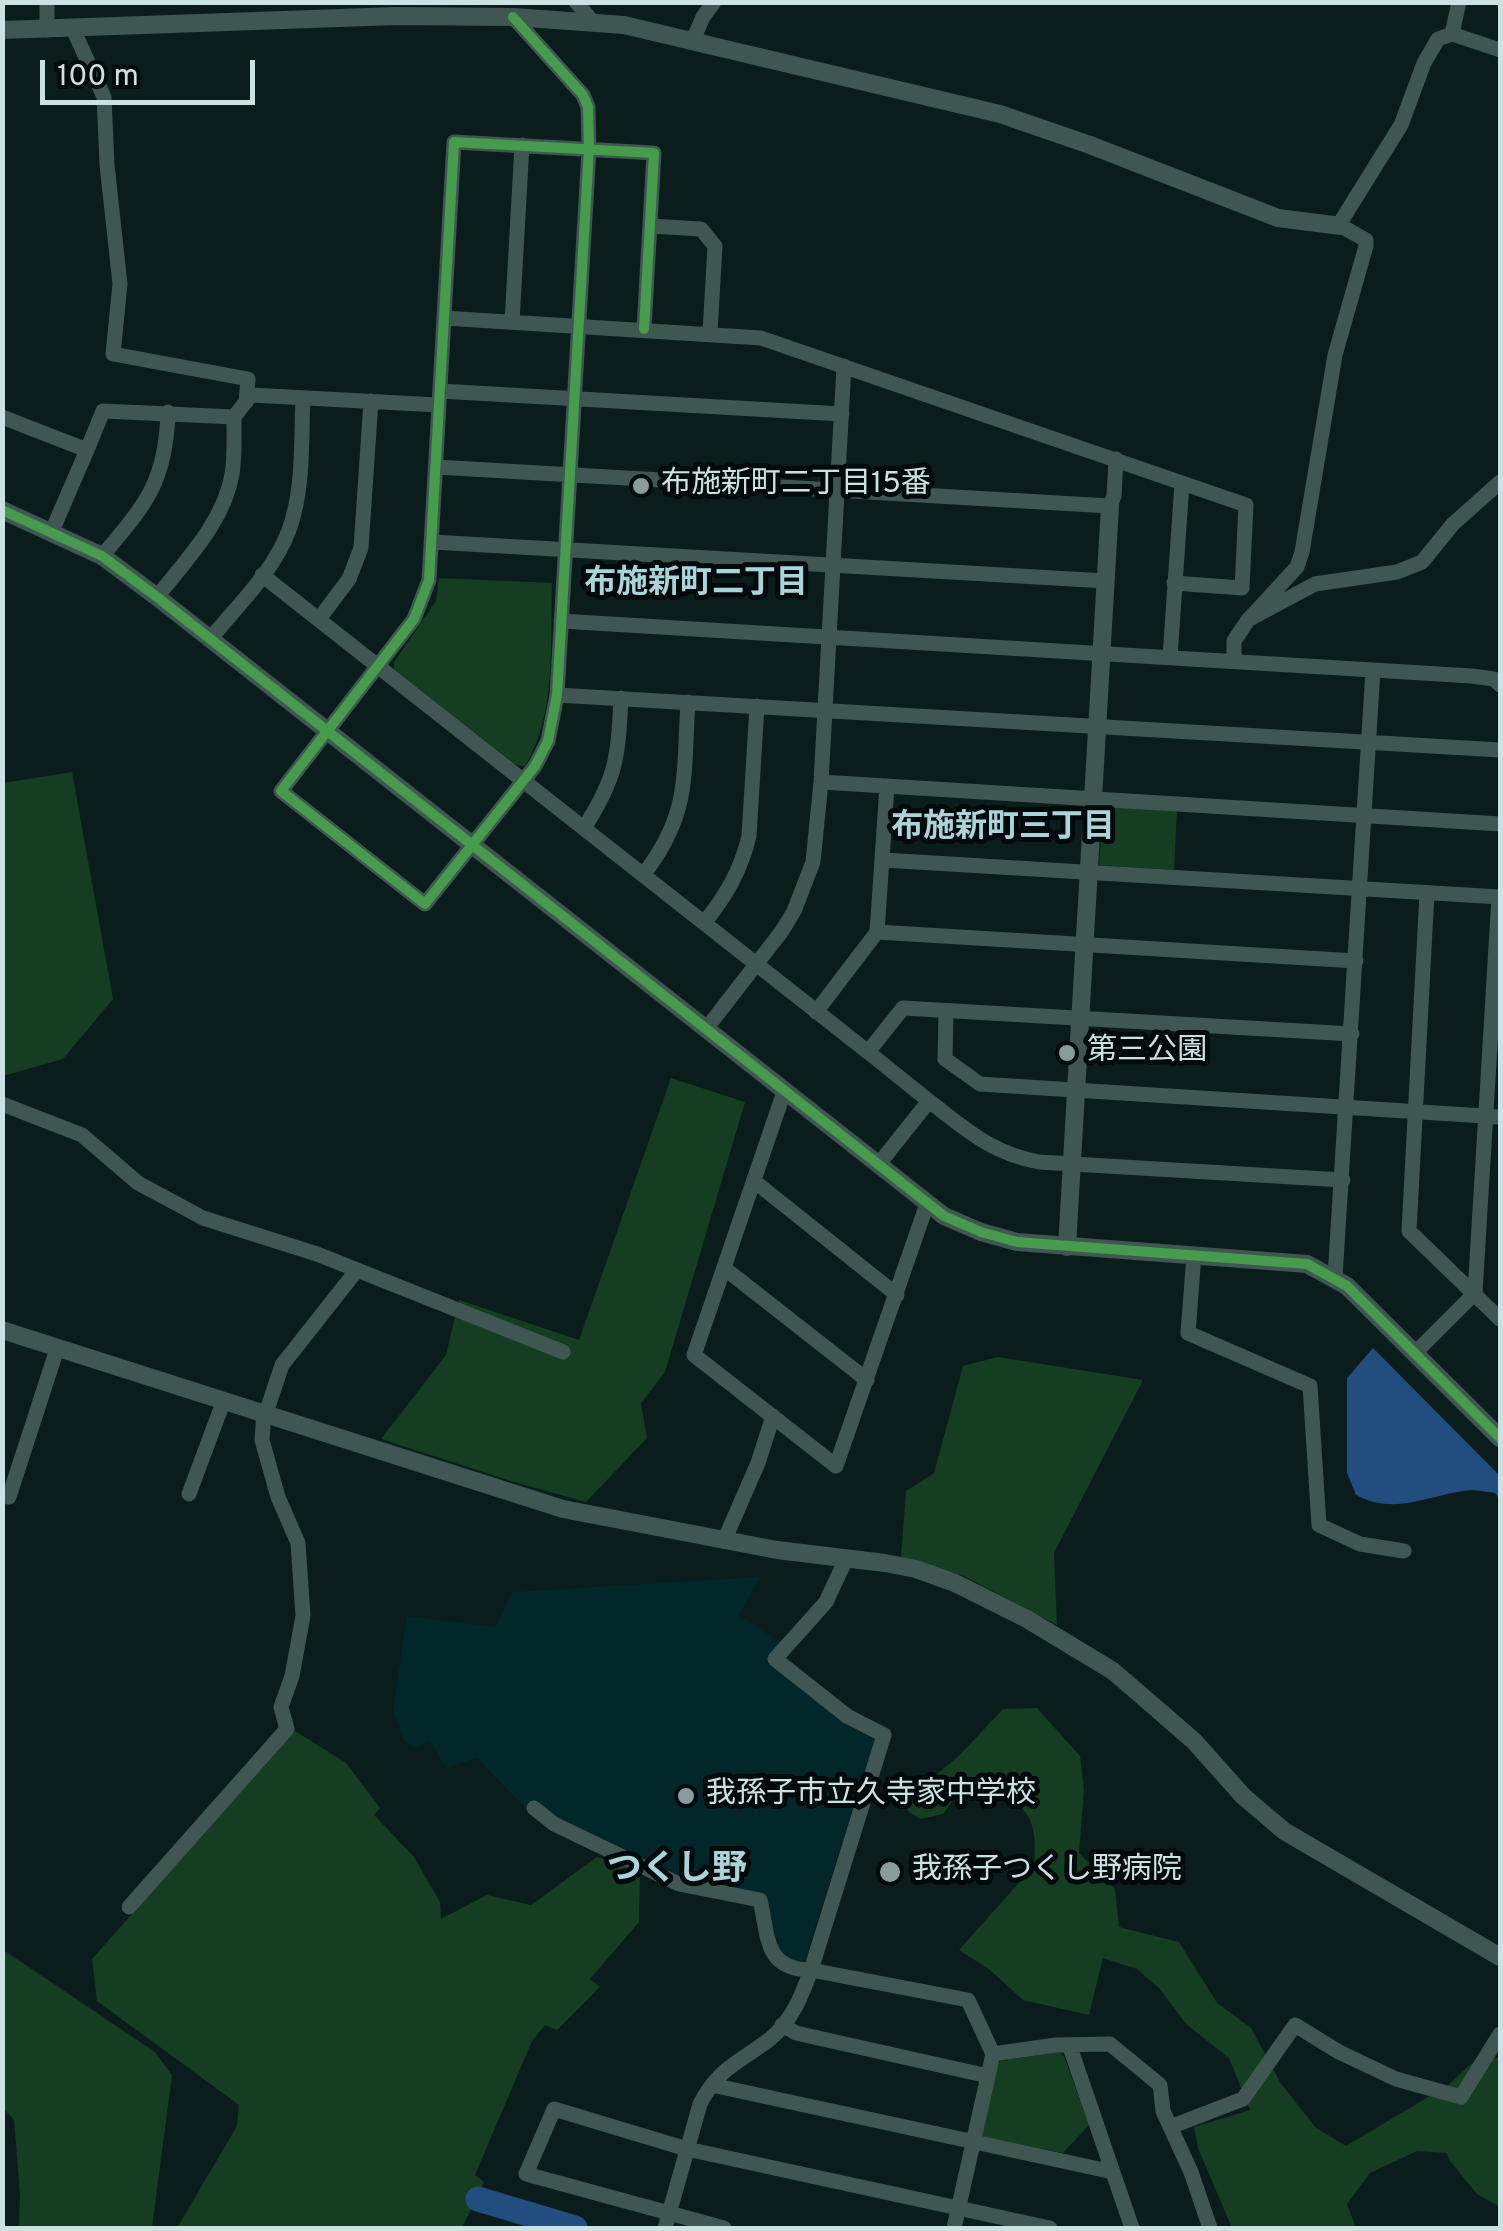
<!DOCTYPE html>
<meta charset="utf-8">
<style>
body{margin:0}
#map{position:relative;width:1503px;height:2231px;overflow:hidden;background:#0b1c1c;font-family:Overpass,sans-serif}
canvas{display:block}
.frame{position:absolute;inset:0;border:5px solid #cce1e2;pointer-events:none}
.scale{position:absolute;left:40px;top:60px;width:215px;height:45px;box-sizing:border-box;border:5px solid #cce1e2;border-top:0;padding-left:12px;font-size:30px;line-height:35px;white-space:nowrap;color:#cce1e2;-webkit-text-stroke:8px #00090b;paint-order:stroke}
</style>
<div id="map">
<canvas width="1503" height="2231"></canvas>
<div class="frame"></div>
<div class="scale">100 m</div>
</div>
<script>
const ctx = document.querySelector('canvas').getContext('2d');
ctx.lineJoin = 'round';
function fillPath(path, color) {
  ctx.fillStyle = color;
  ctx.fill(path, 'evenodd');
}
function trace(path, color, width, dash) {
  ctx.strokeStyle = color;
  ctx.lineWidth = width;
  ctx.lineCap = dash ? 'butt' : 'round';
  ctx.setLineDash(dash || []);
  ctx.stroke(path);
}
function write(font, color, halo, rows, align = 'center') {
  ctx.font = font + ' Overpass,"Noto Sans JP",sans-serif';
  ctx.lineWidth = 10;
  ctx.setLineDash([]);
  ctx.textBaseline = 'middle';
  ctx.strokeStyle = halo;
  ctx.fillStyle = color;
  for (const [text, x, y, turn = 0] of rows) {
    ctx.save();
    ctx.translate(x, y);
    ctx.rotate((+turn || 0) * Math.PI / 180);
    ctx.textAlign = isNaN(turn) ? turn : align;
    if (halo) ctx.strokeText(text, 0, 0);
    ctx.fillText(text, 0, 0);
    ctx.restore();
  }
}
fillPath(new Path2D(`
 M 760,1577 L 739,1615 L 781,1643 L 768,1660 L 853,1728 L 875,1739 L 803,1965 L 783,1958 L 763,1894 L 689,1879 L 599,1837 L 593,1850 L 542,1825 L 477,1758 L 446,1768 L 430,1740 L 416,1748 L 404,1741 L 393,1711 L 407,1616 L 496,1627 L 512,1592 Z`), '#01272a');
fillPath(new Path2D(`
 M 439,578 L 552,583 C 550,643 557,713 525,766 L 516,765 L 394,669 L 394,662 L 436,601 Z
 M 72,772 L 113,999 L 63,1059 L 3,1076 L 3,783 Z
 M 1103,806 L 1177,810 L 1174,870 L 1099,865 Z
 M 671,1078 L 745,1102 L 665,1372 L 641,1403 L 647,1438 L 586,1502 L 514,1482 L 381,1439 L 446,1355 L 459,1300 L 579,1340 Z
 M 998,1357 L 1143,1380 L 1054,1553 L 1057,1625 L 964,1576 L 901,1557 L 906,1491 L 934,1473 L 963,1366 Z
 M 1037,1708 L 1080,1756 L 1084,1790 L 1079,1853 L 1115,1889 L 1119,1927 L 1179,1942 L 1217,2003 L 1251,2028 L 1280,2082 L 1315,2127 L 1346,2146 L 1448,2085 L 1471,2064 L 1500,2057 L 1500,2207 L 1477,2194 L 1449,2160 L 1447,2153 L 1417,2151 L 1370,2173 L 1347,2204 L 1356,2228 L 1232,2228 L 1198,2148 L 1194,2127 L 1250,2110 L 1229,2058 L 1186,2024 L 1160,1989 L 1137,1969 L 1103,1958 L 1089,2015 L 1023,2000 L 990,1970 L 959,1950 L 1034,1866 C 1038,1822 1030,1806 990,1787 L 954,1799 L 943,1814 L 920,1819 L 909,1812 L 897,1795 C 942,1781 971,1742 1003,1709 Z
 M 295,1731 L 346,1763 L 380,1808 L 374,1815 L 414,1857 L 440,1902 L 441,1919 L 487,1895 L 531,1905 L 597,1857 L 640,1869 L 639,1922 L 590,1979 L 600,1987 L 557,2030 L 545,2025 L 532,2041 L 475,2175 L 484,2182 L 462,2228 L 177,2228 L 237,2126 L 239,2105 L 97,2001 L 92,1959 Z
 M 2,1949 L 155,2052 L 172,2075 L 152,2228 L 19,2228 L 20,2194 L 14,2120 L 3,2108 Z
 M 1058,2052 L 1064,2056 L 1089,2125 L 1063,2153 L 984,2137 L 980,2132 L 994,2066 L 1001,2061 Z`), '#153d22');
fillPath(new Path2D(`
 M 1373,1348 L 1500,1476 L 1500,1500 L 1495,1493 C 1485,1492 1473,1489 1463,1491 C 1424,1497 1394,1515 1356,1495 L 1347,1473 L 1347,1378 Z`), '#224d7f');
trace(new Path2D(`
 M 478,2199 L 575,2228`), '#224d7f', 25);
trace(new Path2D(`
 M 47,2 L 47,30
 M 576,2 L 593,22
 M 513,17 L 583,95 L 588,107 L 589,149 L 557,695 L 548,741 L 535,766 L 425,904 L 281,791 L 414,619 L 429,580 L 454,142 L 654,153 L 644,329
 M 73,29 L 104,97 L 107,165 L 120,284 L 113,354 L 248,379 L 246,402
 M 1452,34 L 1459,2
 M 693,40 L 703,17 L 714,2
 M 650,226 L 701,229 L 715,246 L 710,333
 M 444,318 L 761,338 L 1246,505 L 1242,588 L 1174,583
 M 512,322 L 522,145
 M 440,391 L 842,414
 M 2,417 L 87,450 L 103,411 L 234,417 L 251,395 L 438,405
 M 436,467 L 1110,506 L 1114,496 L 1116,459
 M 52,531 L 87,450
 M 433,542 L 1106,581
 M 102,556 C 146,504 166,482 168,412
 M 262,575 L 868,1052
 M 157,597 C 186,560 224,522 232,474 C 235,456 234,436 234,417
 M 319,619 L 349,579 L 361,548 L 371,401
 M 1248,620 L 1297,567 L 1302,552 L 1335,355 L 1366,246 L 1366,240 L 1341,226 L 1343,218 L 1401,125 L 1424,63 L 1438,39 L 1452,34 L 1500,50
 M 561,621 L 1472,676 L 1494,679 L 1500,685
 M 211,638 C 238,605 274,571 289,530 C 304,489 301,441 303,398
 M 1170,657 L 1182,483
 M 1234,660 L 1234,641 L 1248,620 L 1315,584 L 1397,572 L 1422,562 L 1453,524 L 1500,482
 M 557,695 L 1500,750
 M 821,782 L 1500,824
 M 584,828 C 617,777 618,757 621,698
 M 883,860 L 1500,897
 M 643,875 C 691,813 683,776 688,702
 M 1427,893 L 1409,1231 L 1500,1319
 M 704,923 C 726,896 741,870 749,836 L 757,706
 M 877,932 L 1356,961
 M 946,1011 L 945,1059 L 980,1084 L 1500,1117
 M 816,1012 L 877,932 L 887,786
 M 706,1029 L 782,931 L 794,911 L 813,862 L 821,782 L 844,366
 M 784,1092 L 694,1355 L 836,1466 L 927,1204
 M 929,1101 L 868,1052 L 903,1008 L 1352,1034
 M 2,1104 L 82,1135 L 138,1183 L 203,1218 L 317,1254 L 563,1352
 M 878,1165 L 929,1101 C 967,1130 991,1153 1039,1162 L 1343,1180
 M 754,1181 L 897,1295
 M 1194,1255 L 1188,1333 L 1310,1386 L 1319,1525 L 1360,1544 L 1404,1551
 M 724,1268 L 867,1380
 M 1335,1277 L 1373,670
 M 1415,1353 L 1475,1293 L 1499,897
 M 266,1413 L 282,1365 L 357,1270
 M 189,1494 L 224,1400
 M 9,1497 L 57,1349
 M 724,1541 L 758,1463 L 773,1416
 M 846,1559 L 826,1602 L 775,1659 L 847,1716 L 884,1735 L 811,1970 L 968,2000 L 993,2054 L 954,2228
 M 534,1808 L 554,1824 L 679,1884 L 760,1900 C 769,1938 764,1969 811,1970 C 802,1995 792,2021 770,2039 C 740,2062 718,2068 700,2104 L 665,2228
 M 129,1907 L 287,1729 L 281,1707 L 292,1676 L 303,1616 L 300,1572 L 298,1543 L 278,1497 L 262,1440 L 264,1412
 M 782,2025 L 796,2033 L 988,2076
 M 1070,2047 L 1132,2228
 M 993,2054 L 1056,2045 L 1110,2044 L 1160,2085 L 1163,2111 L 1191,2172 L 1210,2228
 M 712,2085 L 1113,2172
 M 1170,2127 L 1243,2099 L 1295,2025 L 1339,2052 L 1396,2079 L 1461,2097 L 1500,2034
 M 724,2228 L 526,2174 L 554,2109 L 687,2149 L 1050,2228`), '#3f5652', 15);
trace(new Path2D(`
 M 2,30 L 396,16 L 513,17 L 624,25 L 1000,114 L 1090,145 L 1278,218 L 1341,226
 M 2,510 L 102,556 L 157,597 L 944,1216 L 981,1232 L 1017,1242 L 1307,1264 L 1347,1286 L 1500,1438
 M 1067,1247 L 1110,506
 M 2,1330 L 563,1509 L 777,1550 L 885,1563 L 916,1569 L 955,1583 L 1027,1619 L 1113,1671 L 1194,1741 L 1243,1796 L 1284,1831 L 1500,1957`), '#3f5652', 18);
trace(new Path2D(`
 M 513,17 L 583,95 L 588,107 L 589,149 L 557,695 L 548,741 L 535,766 L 425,904 L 281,791 L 414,619 L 429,580 L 454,142 L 654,153 L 644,329
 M 2,510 L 102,556 L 157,597 L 944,1216 L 981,1232 L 1017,1242 L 1307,1264 L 1347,1286 L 1500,1438`), '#469c4c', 10);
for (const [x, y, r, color] of [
 [641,486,10,"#889c9d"],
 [1067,1053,10,"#889c9d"],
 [686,1796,10,"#889c9d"],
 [890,1872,12,"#889c9d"]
]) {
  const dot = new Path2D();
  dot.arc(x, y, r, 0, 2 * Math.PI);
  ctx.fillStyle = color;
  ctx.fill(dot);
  trace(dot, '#00090b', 4);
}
write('30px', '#cce1e2', '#00090b', [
 ["布施新町二丁目15番",661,486],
 ["第三公園",1087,1053],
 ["我孫子市立久寺家中学校",706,1796],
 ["我孫子つくし野病院",912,1872]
], 'left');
write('bold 32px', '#aad4d8', '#00090b', [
 ["布施新町二丁目",696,586],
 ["布施新町三丁目",1003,830]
]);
write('bold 35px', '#aad4d8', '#00090b', [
 ["つくし野",677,1872]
]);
</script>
